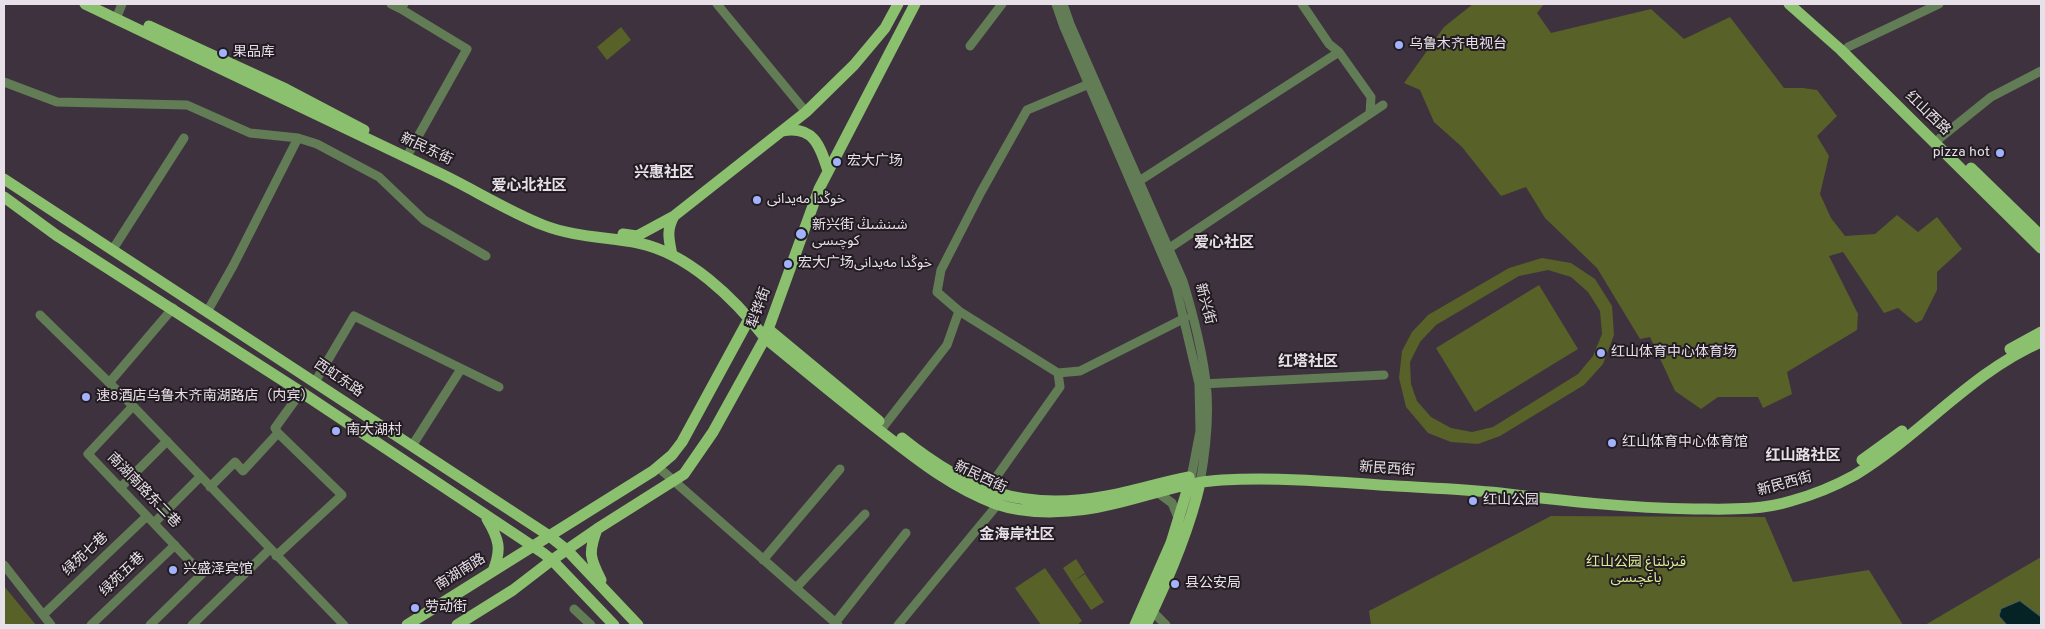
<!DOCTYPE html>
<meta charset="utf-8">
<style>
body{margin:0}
#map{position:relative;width:2045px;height:629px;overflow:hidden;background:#3e323e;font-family:Overpass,sans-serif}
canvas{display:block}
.frame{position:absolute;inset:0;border:5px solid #e8e0e8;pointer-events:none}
</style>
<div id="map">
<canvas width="2045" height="629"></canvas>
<div class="frame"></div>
</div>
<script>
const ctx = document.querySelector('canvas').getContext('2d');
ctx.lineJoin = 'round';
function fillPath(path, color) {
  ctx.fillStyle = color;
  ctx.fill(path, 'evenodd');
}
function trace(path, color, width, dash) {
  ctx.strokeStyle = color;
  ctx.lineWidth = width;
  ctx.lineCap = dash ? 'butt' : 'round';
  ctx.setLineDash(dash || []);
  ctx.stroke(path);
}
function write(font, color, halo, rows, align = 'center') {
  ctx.font = font + ' Overpass,"Noto Sans Arabic","Noto Sans SC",sans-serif';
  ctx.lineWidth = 4;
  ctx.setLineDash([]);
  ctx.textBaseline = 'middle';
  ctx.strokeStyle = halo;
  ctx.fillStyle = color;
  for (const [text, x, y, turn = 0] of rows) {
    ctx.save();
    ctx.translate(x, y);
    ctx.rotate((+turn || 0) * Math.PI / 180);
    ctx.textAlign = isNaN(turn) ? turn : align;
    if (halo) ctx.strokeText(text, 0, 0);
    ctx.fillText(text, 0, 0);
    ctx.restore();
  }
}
fillPath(new Path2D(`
 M 1473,4 L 1544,4 L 1537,13 L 1551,33 L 1651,9 L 1684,39 L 1730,17 L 1784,88 L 1803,88 L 1817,90 L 1837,116 L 1817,136 L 1829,156 L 1820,194 L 1831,218 L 1845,236 L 1875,234 L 1897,215 L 1918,232 L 1937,217 L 1962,249 L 1937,272 L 1937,290 L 1922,320 L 1916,323 L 1898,308 L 1884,313 L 1843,252 L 1829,256 L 1858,314 L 1857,330 L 1787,372 L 1792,394 L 1763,408 L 1758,397 L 1718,397 L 1701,409 L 1675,391 L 1650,337 L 1640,339 L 1597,268 L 1545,218 L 1526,187 L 1501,196 L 1462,147 L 1434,122 L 1420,90 L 1404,83 L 1444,27 Z
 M 621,27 L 631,40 L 607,60 L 597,47 Z
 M 1542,258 L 1571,263 L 1595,279 L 1612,306 L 1614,335 L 1603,364 L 1584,385 L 1500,436 L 1478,444 L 1451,442 L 1428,433 L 1406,407 L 1399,378 L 1402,351 L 1412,332 L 1428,315 L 1509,268 ZM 1548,270 L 1571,277 L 1588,292 L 1600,311 L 1602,334 L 1593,356 L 1578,374 L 1493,427 L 1472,432 L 1451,428 L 1431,417 L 1417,401 L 1411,384 L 1410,362 L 1420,342 L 1436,325 L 1519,276 Z
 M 1539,285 L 1578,349 L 1475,412 L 1436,348 Z
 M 1551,516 L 1765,517 L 1793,582 L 1869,570 L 1903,625 L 1371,625 L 1369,611 Z
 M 2041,557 L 2041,625 L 1925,625 Z
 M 1076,559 L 1085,573 L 1072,582 L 1063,568 Z
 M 1045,568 L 1082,621 L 1077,625 L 1041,625 L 1015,588 Z
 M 1085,574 L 1104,602 L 1091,610 L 1072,582 Z
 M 4,586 L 36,625 L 4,625 Z`), '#576128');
const water = new Path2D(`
 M 2020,601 L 2041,617 L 2041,625 L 2007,625 L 1999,616 L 2001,609 Z`);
fillPath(water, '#052225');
trace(water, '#495b60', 1);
trace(new Path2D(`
 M 391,4 L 401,9
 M 404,4 L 401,9 L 467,49 L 406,158
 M 717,4 L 806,112
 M 1056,4 L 1064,27 L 1176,287 L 1199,384 L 1200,431 L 1190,483
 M 1063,4 L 1070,24 L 1183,281 C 1193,314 1202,348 1206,382 C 1210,415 1206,450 1200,483
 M 1302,4 L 1329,44 L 1339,52 L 1371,97 L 1370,113
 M 116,19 L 122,4
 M 970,46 L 1002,4
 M 1848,47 L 1939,4
 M 4,82 L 57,102 L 187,105 L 250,133 L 298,138 L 317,144 L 379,177 L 424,220 L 486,256
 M 1089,84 L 1027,110 L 981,192 L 941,270 L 937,292 L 959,311 L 1058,373 L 1080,371 L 1185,318
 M 1940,138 L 1991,97 L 2041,71
 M 1133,185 L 1339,52
 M 113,249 L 184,138
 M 1165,251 L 1383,105
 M 207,312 L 233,266 L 298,138
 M 40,315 L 133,406 L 344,625
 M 315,382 L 354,316 L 499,387
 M 109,383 L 173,308
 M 1202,384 L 1384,375
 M 133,406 L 88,454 L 202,574 L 150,625
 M 880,431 L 947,345 L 959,311
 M 412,446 L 461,369
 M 658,467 L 838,625
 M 210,487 L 235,462 L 243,471 L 278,433 L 275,428 L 301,392
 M 120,488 L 167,441
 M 1157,492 L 1172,503 L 1179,520
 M 154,523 L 200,477
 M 276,556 L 342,495 L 278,433
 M 763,560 L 840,469
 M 4,565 L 51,625
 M 796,588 L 865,514
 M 574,609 L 591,625
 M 1152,611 L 1166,625
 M 43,615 L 147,516
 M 835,623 L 906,533
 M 91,625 L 175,545
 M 192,625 L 270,549
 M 898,625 L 998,504 L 992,483 L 1060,387 L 1058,373`), '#627c55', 9);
trace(new Path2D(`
 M 85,4 C 201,60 317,115 433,170 C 470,187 505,210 543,225 C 573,237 607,237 638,243 C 688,253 735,299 765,338 C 803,369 840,400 879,430 C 915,458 952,488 996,504 C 1031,516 1077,513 1113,504 C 1149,496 1184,482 1222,480 C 1280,477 1338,482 1396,486 C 1430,488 1465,489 1500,493 C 1565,501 1628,508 1694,509 C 1726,509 1759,511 1791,501 C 1813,495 1835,486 1855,475 C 1921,435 1970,373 2041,342
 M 1789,4 L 1841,50 L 2041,248
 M 149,26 L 286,89 L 364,130
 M 782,131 C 813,125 820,145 828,171
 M 1971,168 L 2041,236
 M 4,179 L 548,535 L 567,550 L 638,625
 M 4,197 L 56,235 L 301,392 L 543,553 L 552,560 L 614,625
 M 623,234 L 637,236 L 674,216
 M 672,255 C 669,240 666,230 674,216 L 806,112 L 854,65 L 885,28 L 898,4
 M 768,329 L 879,421
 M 2010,349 L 2041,332
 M 902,438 C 968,491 1022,512 1107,496 C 1135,491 1162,482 1189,477
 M 1862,460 L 1902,431
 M 487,519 C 499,539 502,549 493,571
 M 597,529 C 588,553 590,558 601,580
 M 407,625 L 653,471 L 672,455 L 682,442 L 750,317
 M 457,625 L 513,590 L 552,560 L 597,529 L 684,474 L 713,432 L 765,338 L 819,189 L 915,4
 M 1135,625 L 1171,543 L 1189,484
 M 1146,625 C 1168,580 1189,532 1200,483`), '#8bc06e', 11);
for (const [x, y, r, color] of [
 [1399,45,5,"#a2b2fd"],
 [223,53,5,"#a2b2fd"],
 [2000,153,5,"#a2b2fd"],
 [837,162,5,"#a2b2fd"],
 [757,200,5,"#a2b2fd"],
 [801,234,6,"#a2b2fd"],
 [788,264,5,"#a2b2fd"],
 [1601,353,5,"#a2b2fd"],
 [86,397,5,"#a2b2fd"],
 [336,431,5,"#a2b2fd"],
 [1612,443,5,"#a2b2fd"],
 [1473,501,5,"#a2b2fd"],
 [173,570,5,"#a2b2fd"],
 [1175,584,5,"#a2b2fd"],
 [415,608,5,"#a2b2fd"]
]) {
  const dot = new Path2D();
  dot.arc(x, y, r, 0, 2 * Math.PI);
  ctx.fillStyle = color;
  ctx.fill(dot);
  trace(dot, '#221c22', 2);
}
write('14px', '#e8e0e8', '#221c22', [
 ["乌鲁木齐电视台",1409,45],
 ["果品库",233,53],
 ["pizza hot",1990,153,"right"],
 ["宏大广场",847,162],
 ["خوڭدا مەيدانى",767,200],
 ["新兴街 شىنشىڭ",812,226],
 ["كوچىسى",812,242],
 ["宏大广场خوڭدا مەيدانى",798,264],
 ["红山体育中心体育场",1611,353],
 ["速8酒店乌鲁木齐南湖路店（内宾）",96,397],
 ["南大湖村",346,431],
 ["红山体育中心体育馆",1622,443],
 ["红山公园",1483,501],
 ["兴盛泽宾馆",183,570],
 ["县公安局",1185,584],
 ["劳动街",425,608]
], 'left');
write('14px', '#e8e0e8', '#221c22', [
 ["红山西路",1927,114,44],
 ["新民东街",426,150,25],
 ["新兴街",1204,304,75],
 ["犁铧街",760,308,-70],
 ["西虹东路",338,379,34],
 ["新民西街",1387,470,4],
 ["新民西街",980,478,25],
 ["新民西街",1785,485,-15],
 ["南湖南路东二巷",143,491,46],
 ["绿苑七巷",86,555,-43],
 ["南湖南路",461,573,-32],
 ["绿苑五巷",123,575,-44]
]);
write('14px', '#dbee92', '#221c22', [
 ["红山公园 قىزىلتاغ",1636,563],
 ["باغچىسى",1636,579]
]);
write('bold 15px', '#e8e0e8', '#221c22', [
 ["兴惠社区",664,174],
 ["爱心北社区",529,187],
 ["爱心社区",1224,244],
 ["红塔社区",1308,363],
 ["红山路社区",1803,457],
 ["金海岸社区",1017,536]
]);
</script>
